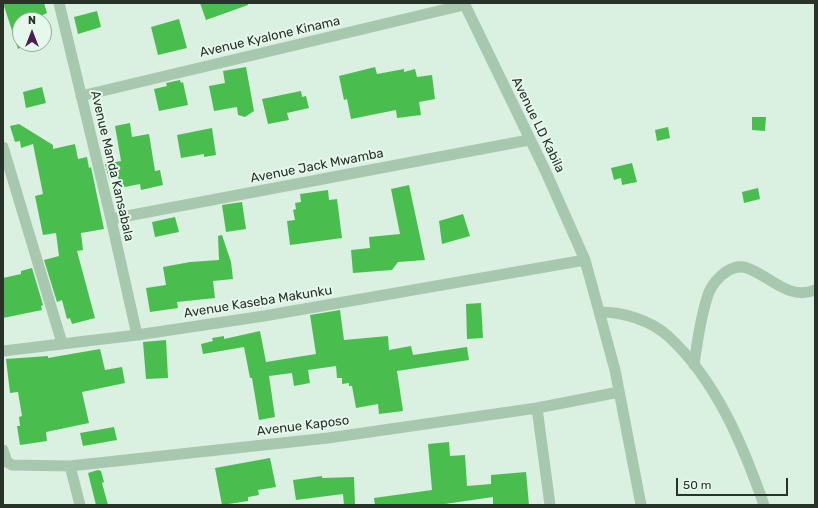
<!DOCTYPE html>
<style>
body{margin:0}
#map{position:relative;width:818px;height:508px;overflow:hidden;background:#daf0e1;font-family:Rubik,sans-serif}
canvas{display:block}
.frame{position:absolute;inset:0;border:4px solid #273328;pointer-events:none}
.north{position:absolute;left:12px;top:12px;width:40px;height:40px;box-sizing:border-box;background:#e6f8ec;border:1px solid #9aa99e;border-radius:50%;rotate:0deg;font-size:11px;font-weight:700;line-height:16px;text-align:center;color:#273328}
.north::after{content:'';display:block;margin:auto;width:14px;height:18px;background:#4c1f52;clip-path:polygon(50% 0,100% 100%,50% 72%,0 100%)}
.scale{position:absolute;left:676px;top:478px;width:112px;height:18px;box-sizing:border-box;border:2px solid #273328;border-top:0;padding-left:5px;font-size:12px;line-height:14px;white-space:nowrap;color:#273328;-webkit-text-stroke:3px #e6f8ec;paint-order:stroke}
</style>
<div id="map">
<canvas width="818" height="508"></canvas>
<div class="frame"></div>
<div class="north">N</div>
<div class="scale">50 m</div>
</div>
<script>
const ctx = document.querySelector('canvas').getContext('2d');
ctx.lineJoin = 'round';
function fillPath(path, color) {
  ctx.fillStyle = color;
  ctx.fill(path, 'evenodd');
}
function trace(path, color, width, dash) {
  ctx.strokeStyle = color;
  ctx.lineWidth = width;
  ctx.lineCap = dash ? 'butt' : 'round';
  ctx.setLineDash(dash || []);
  ctx.stroke(path);
}
function write(font, color, halo, rows, align = 'center') {
  ctx.font = font + ' Rubik,sans-serif';
  ctx.lineWidth = 4;
  ctx.setLineDash([]);
  ctx.textBaseline = 'middle';
  ctx.strokeStyle = halo;
  ctx.fillStyle = color;
  for (const [text, x, y, turn = 0] of rows) {
    ctx.save();
    ctx.translate(x, y);
    ctx.rotate((+turn || 0) * Math.PI / 180);
    ctx.textAlign = isNaN(turn) ? turn : align;
    if (halo) ctx.strokeText(text, 0, 0);
    ctx.fillText(text, 0, 0);
    ctx.restore();
  }
}
fillPath(new Path2D(`
 M 3,3 L 44,3 L 47,13 L 32,20 L 20,20 L 20,48 L 18,49 Z
 M 200,3 L 248,3 L 248,5 L 206,20 Z
 M 97,11 L 101,27 L 78,34 L 74,17 Z
 M 179,19 L 187,48 L 158,55 L 151,27 Z
 M 246,67 L 254,111 L 245,117 L 238,115 L 237,107 L 214,111 L 209,86 L 225,83 L 223,71 Z
 M 375,67 L 377,74 L 404,69 L 404,72 L 415,69 L 417,77 L 432,75 L 435,99 L 419,102 L 421,115 L 397,118 L 396,110 L 351,119 L 347,99 L 344,100 L 339,76 Z
 M 180,80 L 181,83 L 183,82 L 188,105 L 159,111 L 154,89 L 167,86 L 166,83 Z
 M 42,87 L 46,103 L 26,108 L 23,92 Z
 M 301,91 L 302,97 L 306,96 L 309,108 L 287,113 L 289,120 L 268,124 L 262,99 Z
 M 752,117 L 766,117 L 765,131 L 752,130 Z
 M 130,123 L 132,137 L 149,134 L 155,171 L 160,170 L 163,185 L 141,190 L 140,184 L 120,188 L 118,177 L 109,179 L 105,164 L 121,161 L 115,126 Z
 M 19,124 L 53,145 L 53,149 L 75,144 L 78,159 L 87,157 L 89,168 L 91,167 L 104,229 L 81,233 L 83,250 L 77,251 L 95,318 L 72,324 L 70,318 L 67,319 L 62,300 L 57,302 L 44,260 L 59,256 L 56,233 L 43,235 L 35,196 L 43,194 L 33,144 L 21,148 L 20,141 L 15,142 L 10,126 Z
 M 668,127 L 670,138 L 657,141 L 655,130 Z
 M 212,128 L 216,155 L 204,157 L 204,154 L 181,158 L 177,135 Z
 M 632,163 L 637,182 L 622,185 L 621,178 L 614,180 L 611,168 Z
 M 409,185 L 425,260 L 398,262 L 392,270 L 353,273 L 351,250 L 370,248 L 369,237 L 400,234 L 391,189 Z
 M 758,188 L 760,199 L 744,203 L 742,192 Z
 M 328,190 L 329,200 L 337,199 L 342,238 L 290,245 L 287,221 L 295,220 L 293,210 L 296,209 L 295,203 L 301,202 L 300,194 Z
 M 242,202 L 246,229 L 226,232 L 222,205 Z
 M 463,214 L 470,236 L 442,244 L 439,221 Z
 M 175,217 L 179,232 L 155,237 L 152,222 Z
 M 222,235 L 231,262 L 233,279 L 213,281 L 215,298 L 177,302 L 178,308 L 150,312 L 146,288 L 166,285 L 163,267 L 190,262 L 219,260 L 218,236 Z
 M 32,268 L 43,305 L 41,306 L 42,310 L 3,318 L 3,278 L 21,274 L 21,271 Z
 M 481,303 L 483,338 L 467,339 L 466,304 Z
 M 340,310 L 344,340 L 388,336 L 389,350 L 411,346 L 413,355 L 467,347 L 469,360 L 397,371 L 403,411 L 379,414 L 378,404 L 356,408 L 352,386 L 349,386 L 349,383 L 342,384 L 342,378 L 337,378 L 336,366 L 308,370 L 310,383 L 294,386 L 292,373 L 269,376 L 275,417 L 259,420 L 252,378 L 250,378 L 244,347 L 203,354 L 201,344 L 213,341 L 212,338 L 224,336 L 224,339 L 260,331 L 266,362 L 316,354 L 310,315 Z
 M 166,340 L 168,378 L 146,379 L 143,342 Z
 M 100,349 L 105,370 L 122,367 L 125,383 L 82,392 L 89,423 L 46,432 L 47,441 L 20,445 L 17,426 L 20,426 L 19,417 L 22,416 L 18,392 L 10,393 L 6,359 L 48,356 L 48,358 Z
 M 114,427 L 117,440 L 83,446 L 80,433 Z
 M 449,442 L 450,456 L 465,455 L 467,486 L 491,484 L 491,475 L 526,472 L 529,505 L 493,505 L 493,497 L 438,505 L 375,505 L 374,498 L 432,490 L 428,444 Z
 M 270,458 L 276,487 L 258,490 L 259,495 L 248,497 L 248,501 L 222,505 L 215,468 Z
 M 98,470 L 101,471 L 104,482 L 102,483 L 108,505 L 96,505 L 88,473 Z
 M 322,476 L 322,478 L 354,477 L 355,505 L 344,505 L 343,494 L 296,500 L 293,480 Z`), '#49be4f');
trace(new Path2D(`
 M 59,3 L 111,219 L 137,335
 M 464,3 L 545,170 L 585,260 L 615,370 L 641,505
 M 81,96 L 464,5
 M 3,147 L 62,343
 M 111,219 L 529,140
 M 600,312 C 623,312 650,320 668,336 C 716,380 743,445 764,505
 M 3,351 L 137,335 L 264,316 L 585,260
 M 694,365 C 697,343 700,320 707,298 C 711,283 729,262 747,268 C 770,276 789,301 815,290
 M 537,408 L 550,505
 M 3,450 L 7,462 L 12,465 L 70,466 L 328,438 L 537,408 L 619,392
 M 70,466 L 80,505`), '#a7c7af', 11);
write('13px', '#273328', '#e6f8ec', [
 ["Avenue Kyalone Kinama",270,37,-13],
 ["Avenue LD Kabila",538,125,64],
 ["Avenue Manda Kansabala",112,166,77],
 ["Avenue Jack Mwamba",317,166,-11],
 ["Avenue Kaseba Makunku",258,302,-9],
 ["Avenue Kaposo",303,426,-7]
]);
</script>
